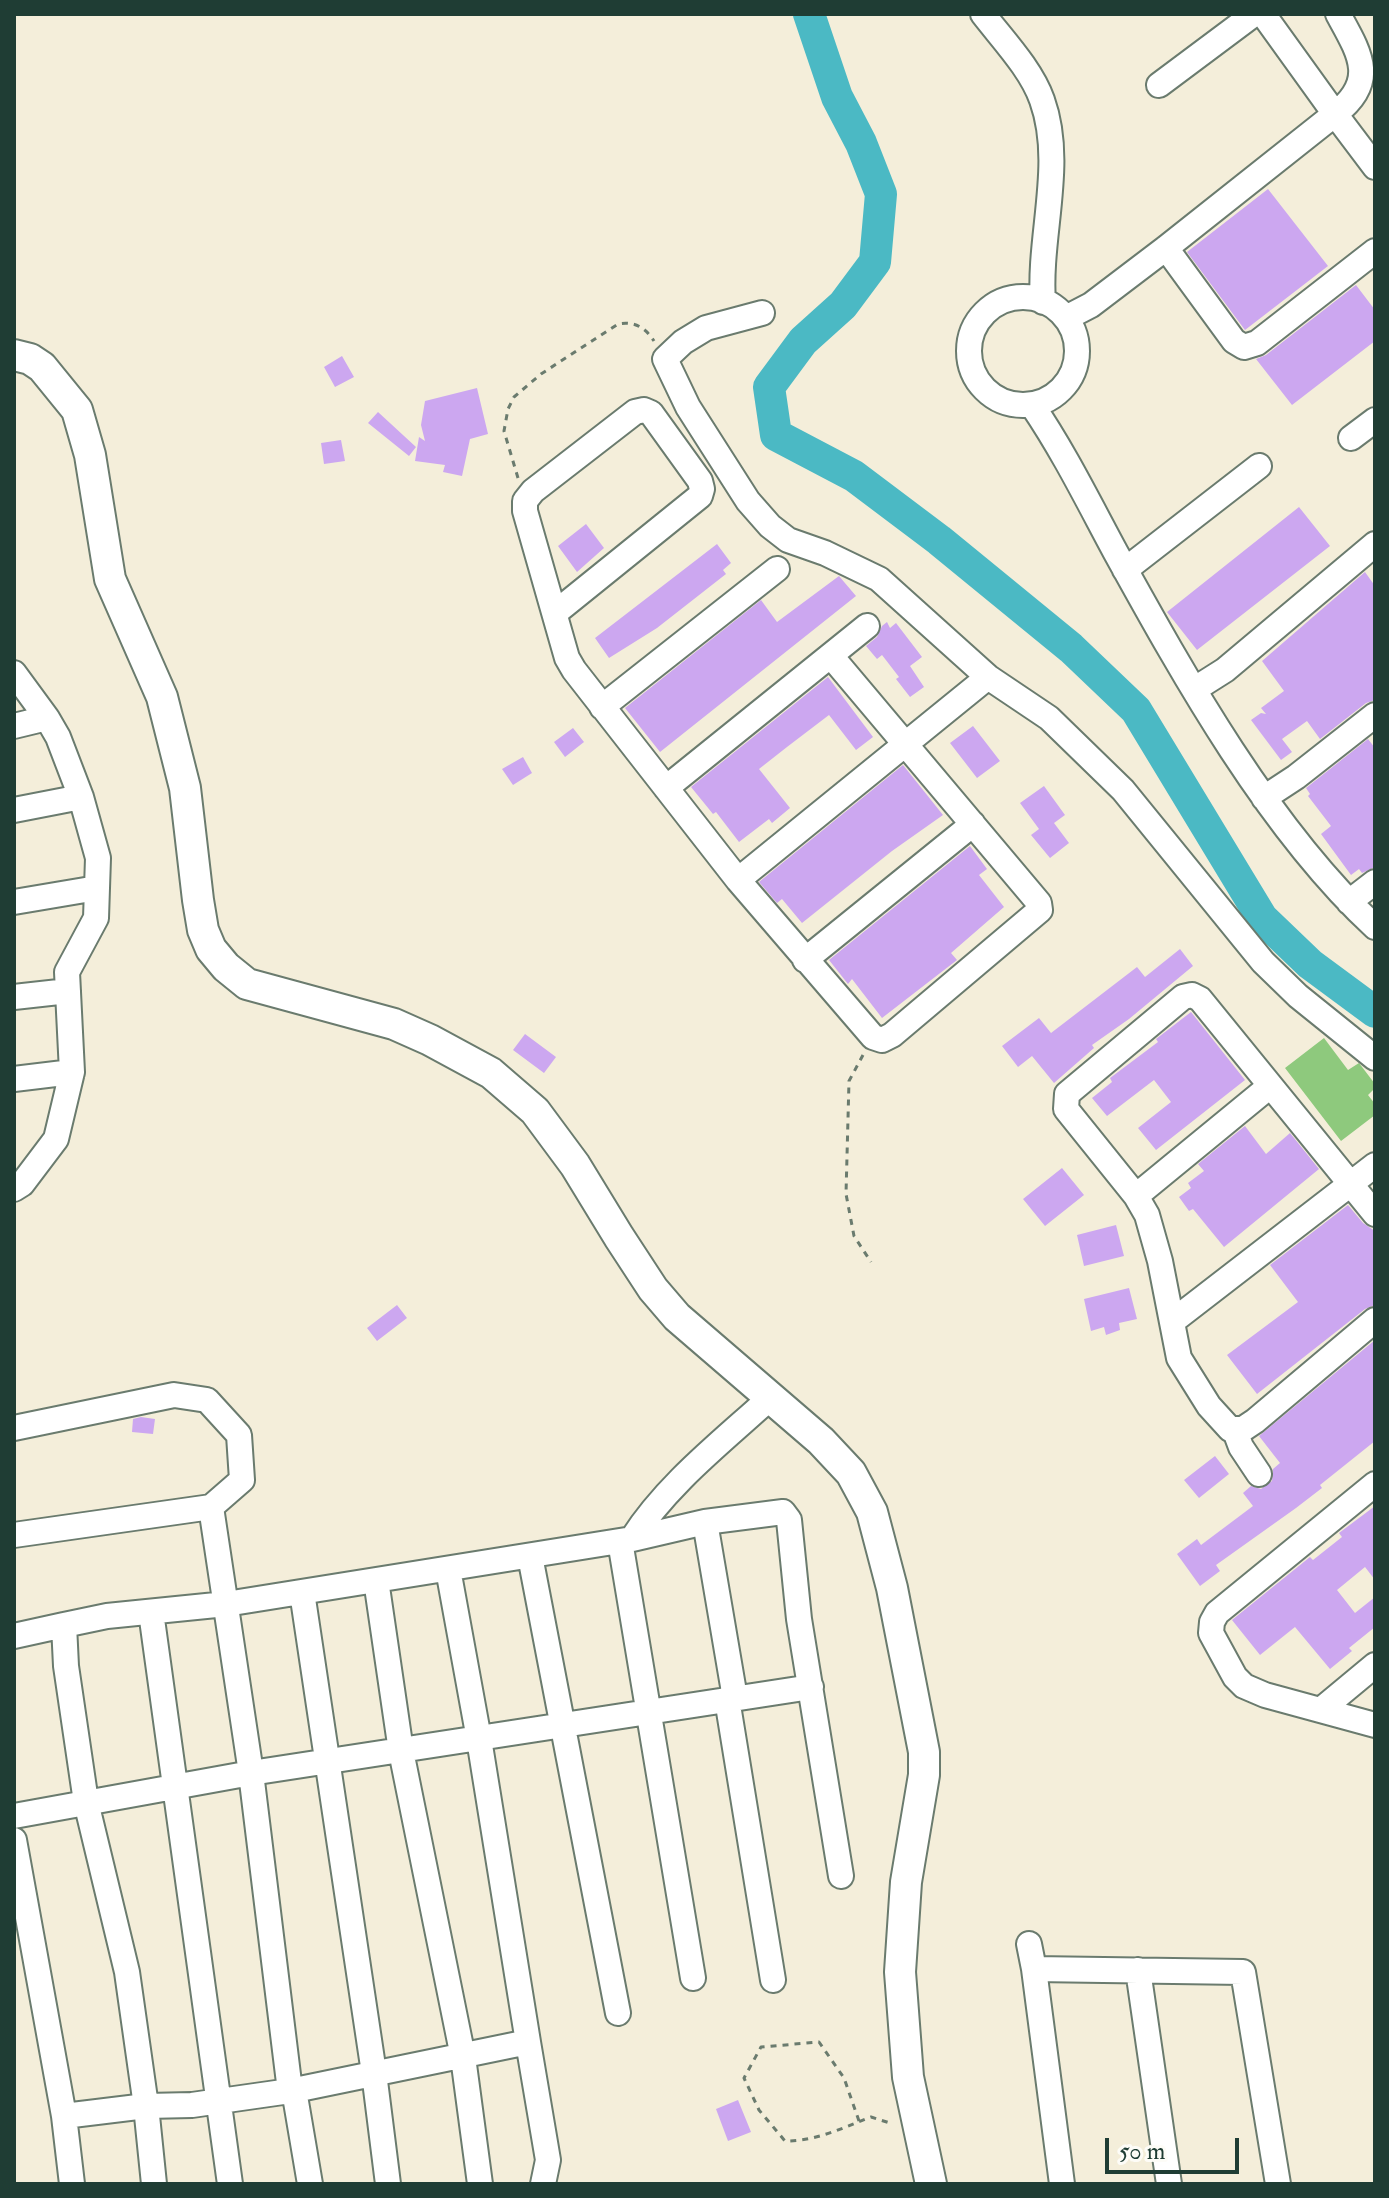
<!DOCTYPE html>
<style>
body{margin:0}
#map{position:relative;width:1389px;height:2198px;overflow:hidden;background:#f4eeda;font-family:"IM FELL Double Pica",serif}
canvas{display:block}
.frame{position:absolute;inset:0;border:16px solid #1f3d34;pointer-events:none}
.scale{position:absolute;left:1105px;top:2138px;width:134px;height:36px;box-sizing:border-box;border:4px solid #1f3d34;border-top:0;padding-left:10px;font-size:24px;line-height:28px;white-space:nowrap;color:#1f3d34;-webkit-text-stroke:6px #fdfcf7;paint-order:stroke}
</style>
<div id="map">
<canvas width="1389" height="2198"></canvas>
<div class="frame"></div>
<div class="scale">50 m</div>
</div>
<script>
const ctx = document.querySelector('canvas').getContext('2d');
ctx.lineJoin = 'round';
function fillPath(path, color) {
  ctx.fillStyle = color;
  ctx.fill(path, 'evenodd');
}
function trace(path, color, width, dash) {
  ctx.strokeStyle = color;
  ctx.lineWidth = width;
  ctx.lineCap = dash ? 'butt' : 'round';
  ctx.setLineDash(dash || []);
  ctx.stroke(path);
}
fillPath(new Path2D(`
 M 1324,1038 L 1348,1070 L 1359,1063 L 1375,1084 L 1375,1088 L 1368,1095 L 1375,1104 L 1375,1115 L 1341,1141 L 1285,1068 Z`), '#8ec97d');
trace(new Path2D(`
 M 809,14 L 837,97 L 861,143 L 881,194 L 875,262 L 843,305 L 803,341 L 769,387 L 776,435 L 854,476 L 939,540 L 1071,648 L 1136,710 L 1262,918 L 1310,964 L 1375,1012`), '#4bb9c4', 32);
fillPath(new Path2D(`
 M 1268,189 L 1328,266 L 1245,330 L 1187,252 Z
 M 1356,285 L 1375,310 L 1375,341 L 1292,405 L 1256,359 L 1266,355 Z
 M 342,356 L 354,377 L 335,387 L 324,367 Z
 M 477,388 L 488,434 L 470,439 L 462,476 L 443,472 L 445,465 L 415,461 L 419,437 L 425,441 L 421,425 L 425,401 Z
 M 378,412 L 416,447 L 409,456 L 368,423 Z
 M 341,440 L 345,461 L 324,464 L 321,443 Z
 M 1299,507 L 1330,546 L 1197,650 L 1167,612 Z
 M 586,524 L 604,548 L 577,572 L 558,546 Z
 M 717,544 L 731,563 L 723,570 L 726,574 L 657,628 L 609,658 L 595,638 Z
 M 1365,572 L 1375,586 L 1375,700 L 1366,703 L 1320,739 L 1307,721 L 1282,739 L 1292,752 L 1281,760 L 1251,720 L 1261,713 L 1266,714 L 1261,708 L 1284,691 L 1262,661 Z
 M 839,576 L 856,596 L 660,752 L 625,708 L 761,600 L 777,622 Z
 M 887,622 L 890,628 L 896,623 L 922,657 L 910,666 L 924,687 L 910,697 L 896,679 L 899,677 L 882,655 L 877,659 L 866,646 L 877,637 L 882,626 Z
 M 828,677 L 873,737 L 856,750 L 829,715 L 787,747 L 759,769 L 790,808 L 772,823 L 769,819 L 739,842 L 716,812 L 713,814 L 691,787 Z
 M 973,726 L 1000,761 L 977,778 L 950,743 Z
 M 573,728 L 584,742 L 565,757 L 554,742 Z
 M 1368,739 L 1375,748 L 1375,867 L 1362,873 L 1359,869 L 1351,875 L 1321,834 L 1331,826 L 1308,796 L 1310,794 L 1306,788 Z
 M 523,757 L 532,773 L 513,785 L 502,769 Z
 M 903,765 L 943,815 L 892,851 L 802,923 L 782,899 L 777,903 L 759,882 Z
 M 1044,786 L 1065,815 L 1054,823 L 1069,843 L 1050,858 L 1031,835 L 1039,829 L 1020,803 Z
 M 970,846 L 987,869 L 979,875 L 1004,907 L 951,953 L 957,960 L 882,1018 L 852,979 L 848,984 L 829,960 Z
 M 1180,949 L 1193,966 L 1129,1019 L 1092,1045 L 1094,1048 L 1054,1083 L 1032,1056 L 1018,1067 L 1002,1046 L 1039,1018 L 1051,1033 L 1137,967 L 1145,977 Z
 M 1191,1012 L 1245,1080 L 1156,1150 L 1138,1128 L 1171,1102 L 1154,1080 L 1107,1116 L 1092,1098 L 1112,1082 L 1110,1078 L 1158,1042 L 1156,1039 Z
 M 525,1034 L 556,1057 L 544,1073 L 513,1050 Z
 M 1245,1126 L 1266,1154 L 1290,1133 L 1319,1169 L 1224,1247 L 1193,1209 L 1189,1211 L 1179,1197 L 1191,1188 L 1188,1183 L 1204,1171 L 1198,1164 Z
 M 1062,1168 L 1084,1195 L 1045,1226 L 1023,1199 Z
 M 1348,1205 L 1363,1223 L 1375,1231 L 1375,1305 L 1365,1309 L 1257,1394 L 1227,1355 L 1298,1302 L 1270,1265 Z
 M 1116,1225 L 1124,1256 L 1084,1266 L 1077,1235 Z
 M 1129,1288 L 1137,1319 L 1119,1323 L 1120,1330 L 1106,1335 L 1104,1327 L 1091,1331 L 1084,1299 Z
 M 397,1305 L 407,1318 L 377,1341 L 367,1328 Z
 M 1375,1340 L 1375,1441 L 1320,1485 L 1322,1488 L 1296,1508 L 1216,1565 L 1220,1571 L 1200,1586 L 1177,1554 L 1197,1539 L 1201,1545 L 1253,1506 L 1243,1493 L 1251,1486 L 1261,1489 L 1272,1481 L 1273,1469 L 1280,1463 L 1259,1436 Z
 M 141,1417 L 155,1419 L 153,1434 L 132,1432 L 133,1419 Z
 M 1215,1456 L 1229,1474 L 1199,1498 L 1184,1480 Z
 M 1375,1506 L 1375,1580 L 1365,1567 L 1337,1590 L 1355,1613 L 1375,1597 L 1375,1627 L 1349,1648 L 1352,1651 L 1330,1669 L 1295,1627 L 1260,1655 L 1232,1620 L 1310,1557 L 1313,1560 L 1342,1537 L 1339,1533 Z
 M 738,2100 L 751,2132 L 728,2141 L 716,2109 Z`), '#cca7f0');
const minor = new Path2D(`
 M 983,14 C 1003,40 1031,69 1042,100 C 1065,164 1038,236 1043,302
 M 1263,14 L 1335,114 C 1378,81 1360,54 1338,14
 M 1159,85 L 1254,14
 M 1166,248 L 1234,341 L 1244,347 L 1257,343 L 1375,251
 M969 351a54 54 0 1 1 108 0a54 54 0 1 1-108 0Z
 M 762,313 L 706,328 L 683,342 L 665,359 L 688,407 L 748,501 L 770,526 L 788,540 L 825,553 L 879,579 L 988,677
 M 1066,318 L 1091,305 L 1166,248 L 1335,114 L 1375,167
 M 1032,405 C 1064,452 1089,503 1116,553 C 1185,678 1270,830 1375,927
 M 1351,438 L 1375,420
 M 1125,570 L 1259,466
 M 555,613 L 700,496 L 702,489 L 700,481 L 651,413 L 644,410 L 635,412 L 533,491 L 525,501 L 525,511 L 567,658 L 574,670 L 738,880 L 873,1037 L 882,1040 L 892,1035 L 1040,910 L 1039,903 L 831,656
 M 14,673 L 47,718
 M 1195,689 L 1225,670 L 1375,544
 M 602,707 L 777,569
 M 14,726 L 47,718 L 58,737 L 81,797 L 98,858 L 96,918 L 67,972 L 72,1072 L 56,1139 L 22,1184 L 14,1189
 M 666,788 L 867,626
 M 1264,798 L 1296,777 L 1375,715
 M 14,810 L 81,797
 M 738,880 L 988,677 L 1049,718 L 1123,790 L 1263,962 L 1298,996 L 1375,1058
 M 14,902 L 97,888
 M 1349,902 L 1375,882
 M 805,960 L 973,824
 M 14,997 L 68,991
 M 14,1079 L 72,1072
 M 1136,1196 L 1270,1086
 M 1375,1214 L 1200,999 L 1192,995 L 1183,997 L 1067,1094 L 1066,1109 L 1136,1196 L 1147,1215 L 1160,1261 L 1179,1358 L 1209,1406 L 1230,1429 L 1243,1429 L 1255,1421 L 1375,1320
 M 1173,1321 L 1375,1165
 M 14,1428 L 174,1395 L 207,1400 L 239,1435 L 242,1480 L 211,1507
 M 1235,1431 L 1241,1447 L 1259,1474
 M 1375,1484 L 1217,1613 L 1212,1622 L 1211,1633 L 1235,1677 L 1244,1686 L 1265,1695 L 1375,1725
 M 705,1522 L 735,1698
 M 14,1535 L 211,1507 L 251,1773 L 290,2091
 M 632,1539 C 667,1484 723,1441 771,1397
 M 620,1541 L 693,1978
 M 530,1556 L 618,2013
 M 448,1569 L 479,1739 L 528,2042 L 290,2091 L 192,2105 L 146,2106 L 127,1972 L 86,1802 L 66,1666 L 64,1625 L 107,1616 L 226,1604 L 632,1539 L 705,1522 L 783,1512 L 789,1520 L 799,1619 L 841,1876
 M 376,1580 L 401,1751 L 463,2057 L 480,2184
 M 302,1592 L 374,2073 L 388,2184
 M 151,1612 L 230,2184
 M 14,1636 L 64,1625
 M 727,1699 L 773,1980
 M 1322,1709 L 1375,1665
 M 14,1816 L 251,1773 L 811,1687
 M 14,1840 L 64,2116 L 72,2184
 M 1029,1944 L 1034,1969 L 1243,1972 L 1278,2184
 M 1034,1969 L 1062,2184
 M 1138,1970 L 1169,2184
 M 528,2042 L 548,2160 L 543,2184
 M 294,2090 L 310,2184
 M 64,2116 L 146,2106 L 154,2184`);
const major = new Path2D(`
 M 14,355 L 30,359 L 42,367 L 77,410 L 90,455 L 110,579 L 162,697 L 185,788 L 198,900 L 203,930 L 211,949 L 226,967 L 247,984 L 394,1024 L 430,1040 L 491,1073 L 535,1111 L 575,1165 L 619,1237 L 653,1289 L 677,1317 L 821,1441 L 851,1473 L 872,1512 L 892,1588 L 924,1752 L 924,1775 L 906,1882 L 900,1972 L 908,2077 L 931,2184`);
trace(minor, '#6a7b6e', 28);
trace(major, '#6a7b6e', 34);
trace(new Path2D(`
 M 518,478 L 504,431 L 508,409 L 514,397 L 541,374 L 618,324 C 634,321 645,327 654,341
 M 863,1055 L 849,1081 L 846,1194 L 854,1236 L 871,1262
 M 859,2121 L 844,2078 L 819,2042 L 761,2047 L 744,2078 L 759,2110 L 785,2141 C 817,2141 842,2128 871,2117 L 893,2124`), '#6a7b6e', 3, [6, 6]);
trace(minor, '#fff', 24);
trace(major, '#fff', 30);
</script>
